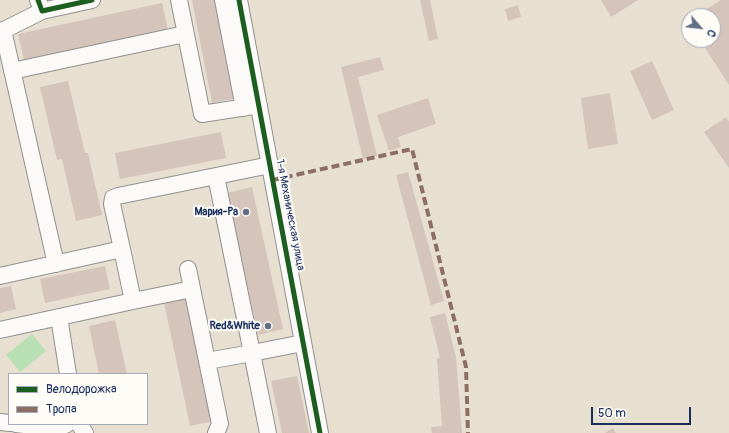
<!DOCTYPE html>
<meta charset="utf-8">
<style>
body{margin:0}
#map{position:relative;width:729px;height:433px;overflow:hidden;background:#e7e0d1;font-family:Pangolin,sans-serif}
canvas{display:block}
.legend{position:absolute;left:8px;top:373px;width:140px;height:52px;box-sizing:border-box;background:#fdfcf7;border:1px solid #a3aaba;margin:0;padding:5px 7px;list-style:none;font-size:12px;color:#1b2f5e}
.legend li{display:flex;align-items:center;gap:8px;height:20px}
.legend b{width:20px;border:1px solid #a3aaba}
.north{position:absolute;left:681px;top:8px;width:40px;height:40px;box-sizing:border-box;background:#fdfcf7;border:1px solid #a3aaba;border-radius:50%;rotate:118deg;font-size:11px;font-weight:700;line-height:16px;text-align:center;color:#1b2f5e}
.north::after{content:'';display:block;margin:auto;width:14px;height:18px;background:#626d86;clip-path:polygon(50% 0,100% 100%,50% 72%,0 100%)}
.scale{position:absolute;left:591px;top:407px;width:100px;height:18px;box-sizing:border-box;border:2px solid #1b2f5e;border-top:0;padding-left:5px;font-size:12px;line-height:14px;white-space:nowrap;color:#1b2f5e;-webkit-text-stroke:3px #fdfcf7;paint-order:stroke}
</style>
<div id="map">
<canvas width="729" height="433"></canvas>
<ul class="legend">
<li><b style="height:5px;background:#1b5e20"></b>Велодорожка</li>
<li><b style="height:5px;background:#8d6e63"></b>Тропа</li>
</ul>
<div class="north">С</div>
<div class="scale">50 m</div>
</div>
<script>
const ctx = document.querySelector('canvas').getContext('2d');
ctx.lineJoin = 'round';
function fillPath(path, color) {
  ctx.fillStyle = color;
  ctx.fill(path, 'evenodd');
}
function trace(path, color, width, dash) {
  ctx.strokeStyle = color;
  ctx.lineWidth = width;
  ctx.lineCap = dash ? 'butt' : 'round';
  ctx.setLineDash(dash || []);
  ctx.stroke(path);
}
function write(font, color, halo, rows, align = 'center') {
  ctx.font = font + ' Pangolin,sans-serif';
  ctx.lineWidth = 4;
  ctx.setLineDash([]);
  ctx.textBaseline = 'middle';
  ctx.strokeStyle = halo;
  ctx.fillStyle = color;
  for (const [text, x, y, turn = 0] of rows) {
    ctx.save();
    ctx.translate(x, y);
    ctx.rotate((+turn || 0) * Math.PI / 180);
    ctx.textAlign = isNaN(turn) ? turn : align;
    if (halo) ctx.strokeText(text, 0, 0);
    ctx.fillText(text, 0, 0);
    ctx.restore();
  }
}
fillPath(new Path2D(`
 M 32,334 L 46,351 L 20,372 L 6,355 Z`), '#b9dfb4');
fillPath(new Path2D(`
 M 192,0 L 218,0 L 237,98 L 212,103 Z
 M 420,0 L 430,0 L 438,39 L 429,41 Z
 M 601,0 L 638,0 L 611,17 Z
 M 721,0 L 729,0 L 729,85 L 700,40 L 713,40 L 713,16 L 696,16 Z
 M 162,3 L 168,30 L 24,60 L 18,34 Z
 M 518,5 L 521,17 L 508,21 L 505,9 Z
 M 380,57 L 384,70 L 358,77 L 377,156 L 363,159 L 341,67 Z
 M 652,61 L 674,110 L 652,120 L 630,71 Z
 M 68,81 L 85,153 L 88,153 L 102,215 L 76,221 L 62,159 L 57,160 L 40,87 Z
 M 610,93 L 618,144 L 588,149 L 581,98 Z
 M 428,98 L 436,124 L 398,137 L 401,147 L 389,151 L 377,115 Z
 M 726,117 L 729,122 L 729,168 L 704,132 Z
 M 221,132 L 226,158 L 120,179 L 115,153 Z
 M 408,172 L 444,301 L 431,305 L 396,175 Z
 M 252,187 L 283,329 L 258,335 L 227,193 Z
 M 105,266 L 110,289 L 45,303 L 40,279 Z
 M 11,286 L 16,309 L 0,313 L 0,288 Z
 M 188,297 L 214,421 L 190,426 L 164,302 Z
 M 445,313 L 456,357 L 462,433 L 432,433 L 431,427 L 442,426 L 437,359 L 440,358 L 430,317 Z
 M 115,320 L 127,374 L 99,374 L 89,326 Z
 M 297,376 L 309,433 L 282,433 L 271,381 Z
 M 613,428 L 616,433 L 605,433 Z`), '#d5c4ba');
const minor = new Path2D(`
 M 38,0 L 42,11 L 92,0
 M 179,0 L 202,114 L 259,105
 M 223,0 L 244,108
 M 239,0 L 320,433
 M 3,30 L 56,264
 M 0,32 L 42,11
 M 12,71 L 185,34
 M 216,176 L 252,353 L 303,343
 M 188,269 L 207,361 L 252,353 L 268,433
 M 0,276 L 122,249 L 112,204 L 113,198 L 118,196 L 270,165
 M 133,301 L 192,289
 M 59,317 L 68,374
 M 0,330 L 133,301 L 122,249
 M 207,361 L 220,424 L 216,433
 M 0,422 L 9,423
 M 16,424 L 57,429 L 67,424
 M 79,424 L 85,433`);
trace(minor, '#929191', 18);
trace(minor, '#fbfaf8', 16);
trace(new Path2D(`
 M 273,180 L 412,149 L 466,367 L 468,433`), '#8d6e63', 4, [8, 4]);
trace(new Path2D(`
 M 38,0 L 42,11 L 92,0
 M 239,0 L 320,433`), '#1b5e20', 5);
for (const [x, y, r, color] of [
 [246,212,4,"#626d86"],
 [268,326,4,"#626d86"]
]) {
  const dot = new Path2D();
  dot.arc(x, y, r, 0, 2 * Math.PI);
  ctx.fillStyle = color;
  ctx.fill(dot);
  trace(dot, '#fdfcf7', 1.5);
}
write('bold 11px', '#1b2f5e', '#fdfcf7', [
 ["Мария-Ра",238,212],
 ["Red&White",260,326]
], 'right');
write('11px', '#1b2f5e', '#fdfcf7', [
 ["1-я Механическая улица",290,215,79]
]);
</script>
